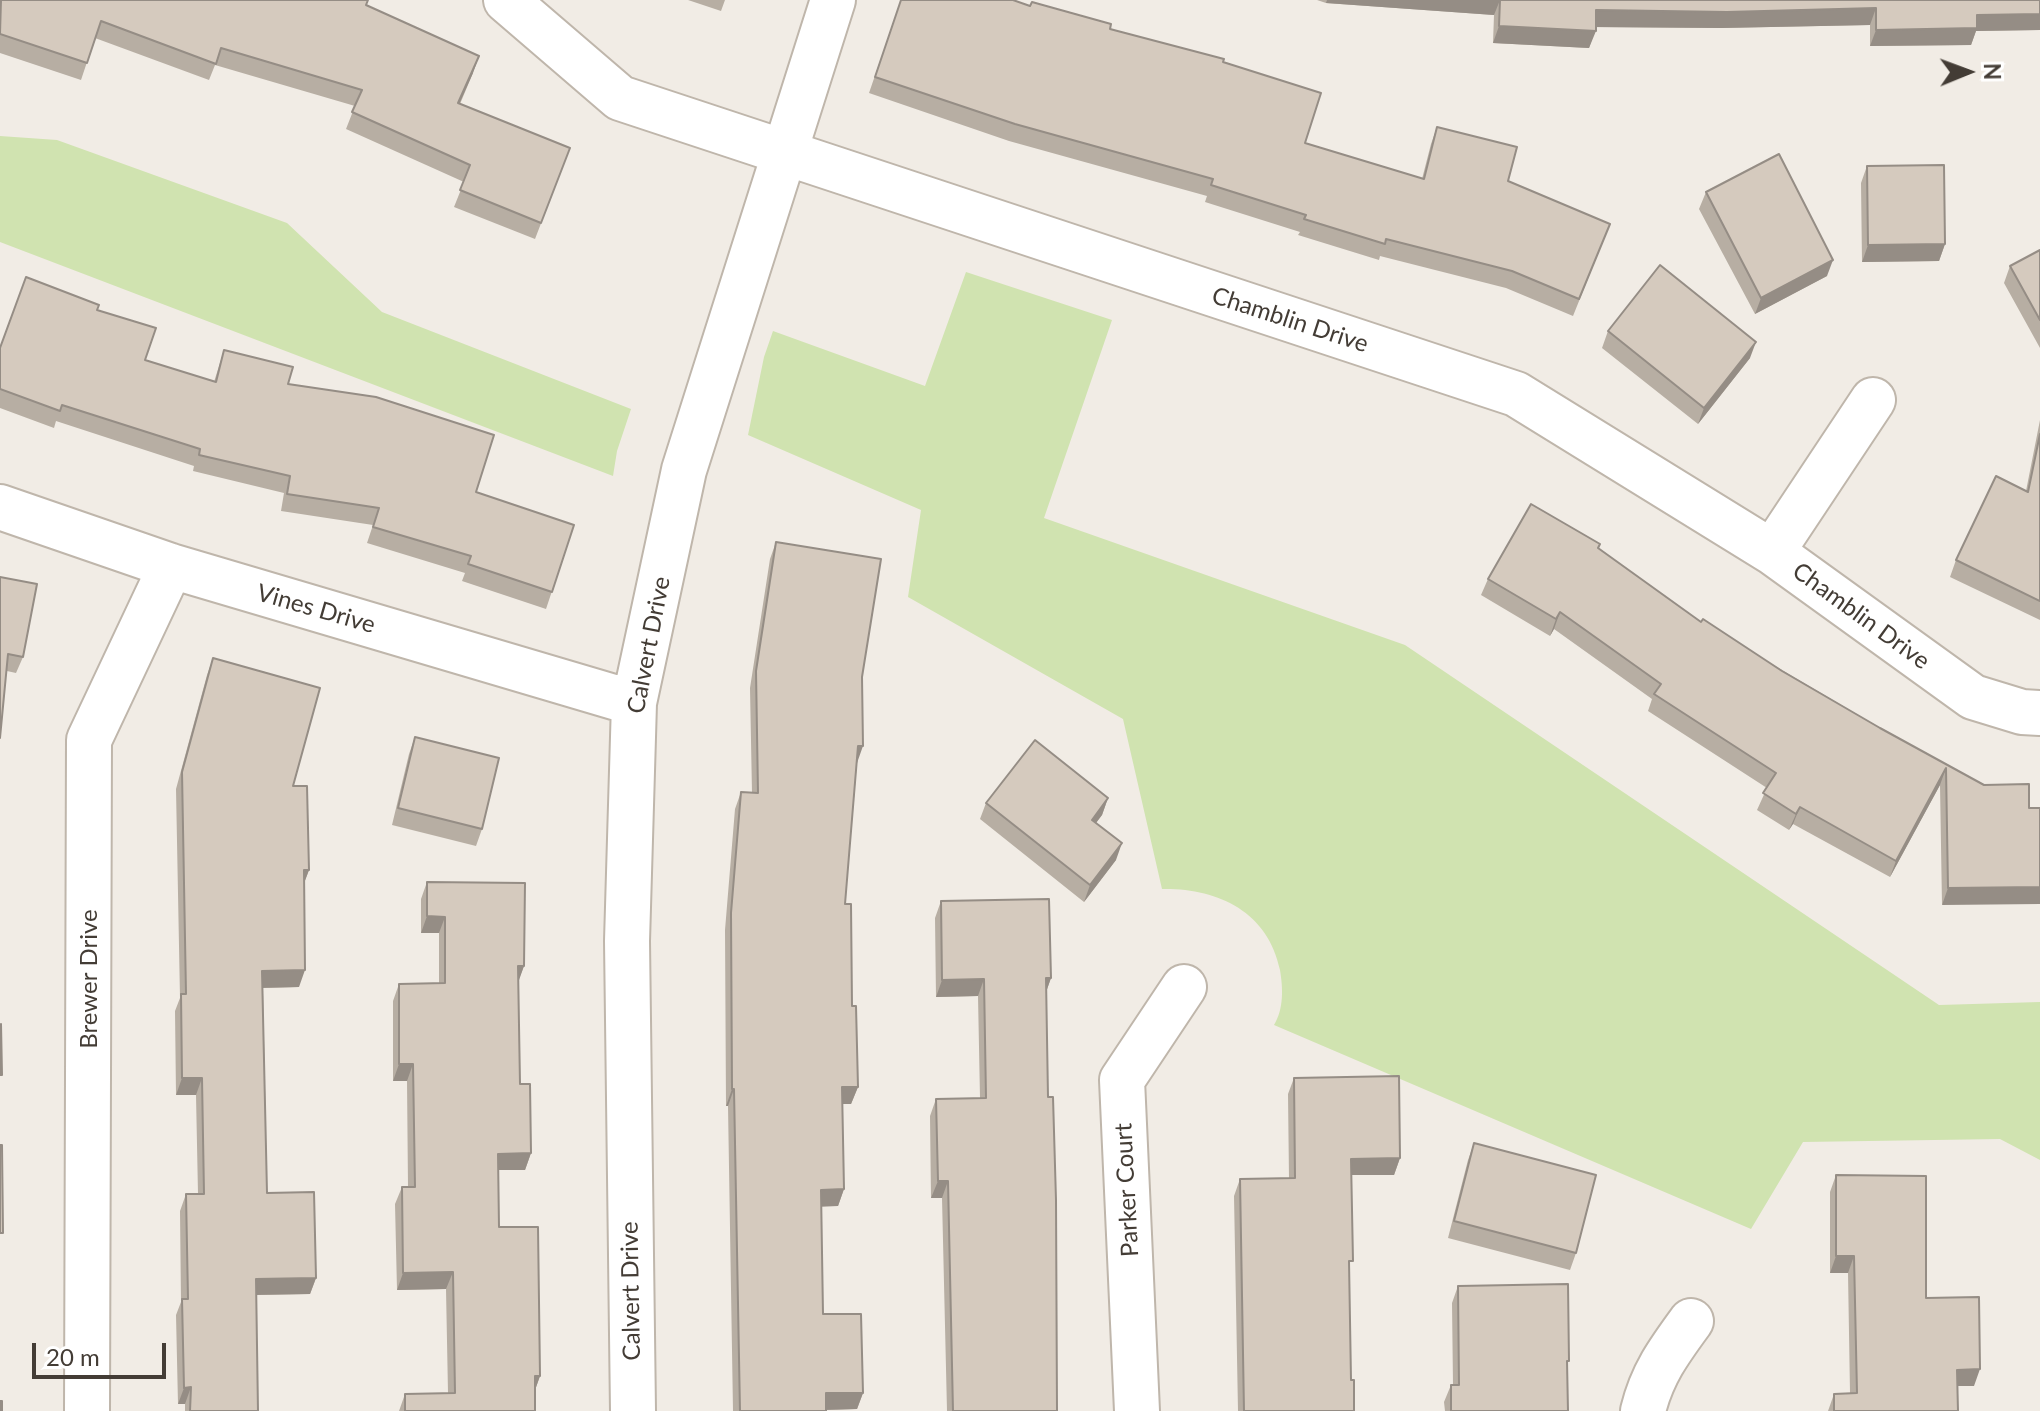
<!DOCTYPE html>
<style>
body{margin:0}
#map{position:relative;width:2040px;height:1411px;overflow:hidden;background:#f1ece5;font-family:Lato,sans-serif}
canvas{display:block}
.north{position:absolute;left:1928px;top:32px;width:80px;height:80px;-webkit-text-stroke:6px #fff;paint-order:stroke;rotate:89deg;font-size:22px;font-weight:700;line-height:32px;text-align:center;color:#433c35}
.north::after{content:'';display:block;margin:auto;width:28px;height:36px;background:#433c35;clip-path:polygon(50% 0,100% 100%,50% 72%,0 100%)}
.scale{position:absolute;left:32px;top:1343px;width:134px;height:36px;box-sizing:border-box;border:4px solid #433c35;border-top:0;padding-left:10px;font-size:24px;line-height:28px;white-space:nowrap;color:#433c35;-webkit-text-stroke:6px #fff;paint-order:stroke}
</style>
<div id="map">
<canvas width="2040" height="1411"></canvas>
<div class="north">N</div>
<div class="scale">20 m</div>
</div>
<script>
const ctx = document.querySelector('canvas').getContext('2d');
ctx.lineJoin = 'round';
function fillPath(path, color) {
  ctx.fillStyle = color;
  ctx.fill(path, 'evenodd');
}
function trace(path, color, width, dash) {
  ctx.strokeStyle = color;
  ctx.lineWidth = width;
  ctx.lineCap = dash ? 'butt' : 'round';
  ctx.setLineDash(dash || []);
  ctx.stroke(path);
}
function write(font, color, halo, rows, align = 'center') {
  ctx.font = font + ' Lato,sans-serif';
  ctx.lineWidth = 6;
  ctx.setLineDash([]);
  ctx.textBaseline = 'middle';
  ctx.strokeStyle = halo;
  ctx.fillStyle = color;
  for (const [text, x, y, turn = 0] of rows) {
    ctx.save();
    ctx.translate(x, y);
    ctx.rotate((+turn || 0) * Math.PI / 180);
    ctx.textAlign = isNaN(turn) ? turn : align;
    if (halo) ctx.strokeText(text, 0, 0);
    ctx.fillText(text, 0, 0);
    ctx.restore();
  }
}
fillPath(new Path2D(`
 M 0,136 L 57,140 L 287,223 L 382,312 L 631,409 L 617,451 L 613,476 L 0,242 Z
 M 966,272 L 1112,320 L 1044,518 L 1405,645 L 1939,1005 L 2040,1002 L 2040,1160 L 2000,1139 L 1803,1142 L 1751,1229 L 1274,1025 C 1284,1009 1283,988 1280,970 C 1268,911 1217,888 1162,889 L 1123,719 L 908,597 L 921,510 L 748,435 L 764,357 L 773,331 L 925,386 Z`), '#d0e3b0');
const street = new Path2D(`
 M 506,0 L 620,98 L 1516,394 L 1772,552 L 1973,697 L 2022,712 L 2040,713
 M 0,507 L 171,566 L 634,703
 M 1772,552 L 1873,400
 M 87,1411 L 89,740 L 171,566
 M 633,1411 L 627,941 L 634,703 L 684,470 L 833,0
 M 1137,1411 L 1122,1080 L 1184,987
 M 1643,1411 C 1652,1374 1669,1351 1691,1321`);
trace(street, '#bfb6ab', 48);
trace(street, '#fff', 44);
fillPath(new Path2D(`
 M 0,0 L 368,0 L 366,5 L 473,73 L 460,104 L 570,148 L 535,239 L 454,207 L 464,182 L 346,129 L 355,106 L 215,65 L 209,80 L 95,38 L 81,80 L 0,53 Z
 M 688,0 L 725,0 L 721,11 Z
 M 901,0 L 1030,6 L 1223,62 L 1305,143 L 1422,179 L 1431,144 L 1437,127 L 1508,181 L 1610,224 L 1573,316 L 1506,288 L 1380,256 L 1379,260 L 1298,235 L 1300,232 L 1205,202 L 1207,196 L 1009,141 L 869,93 Z
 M 1317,0 L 2040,0 L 2040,30 L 1976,31 L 1971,45 L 1870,46 L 1870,25 L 1721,28 L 1596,27 L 1589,48 L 1493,43 L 1494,15 L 1326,3 Z
 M 1867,166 L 1945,244 L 1939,261 L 1862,262 L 1861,183 Z
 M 1706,192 L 1827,276 L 1755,314 L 1699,209 Z
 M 2040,250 L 2040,348 L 2004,283 L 2010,266 Z
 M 97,310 L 145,360 L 214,382 L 224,350 L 288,384 L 476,492 L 574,525 L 546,609 L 462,581 L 465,573 L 367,543 L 373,525 L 281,511 L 284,493 L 193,471 L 194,466 L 56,421 L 54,428 L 0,408 L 0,348 Z
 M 1608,331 L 1750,358 L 1698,424 L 1602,348 Z
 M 2040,420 L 2040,620 L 1950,577 L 1956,560 L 2026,491 Z
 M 776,542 L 862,677 L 857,763 L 845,904 L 858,1087 L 851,1104 L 842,1104 L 844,1189 L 838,1206 L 821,1206 L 823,1314 L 863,1393 L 857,1409 L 826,1410 L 826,1411 L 733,1411 L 728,1106 L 726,1106 L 725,930 L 735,809 L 741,792 L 752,793 L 750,688 L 770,559 Z
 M 1600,544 L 1598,549 L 1701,622 L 1880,728 L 1984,785 L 2029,784 L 1942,905 L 1940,785 L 1890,877 L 1793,824 L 1789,830 L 1757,810 L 1767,788 L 1648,711 L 1652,699 L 1554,629 L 1550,636 L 1481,595 L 1488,579 Z
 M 0,577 L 23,657 L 16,673 L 7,671 Z
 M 213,658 L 293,786 L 309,870 L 304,883 L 299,987 L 263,988 L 267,1193 L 316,1278 L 310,1294 L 256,1295 L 258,1411 L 185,1411 L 185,1404 L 178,1404 L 176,1315 L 181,1302 L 180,1211 L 186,1194 L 198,1194 L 196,1095 L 176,1095 L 175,1011 L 180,998 L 176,789 L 207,675 Z
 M 415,737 L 482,829 L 476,846 L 392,825 L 409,754 Z
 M 1108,798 L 1102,815 L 1096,823 L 1116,860 L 1084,902 L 980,819 L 986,803 Z
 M 427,882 L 524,966 L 518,981 L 520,1084 L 531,1153 L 525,1170 L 498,1170 L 499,1227 L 540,1376 L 535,1390 L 535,1411 L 399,1411 L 405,1394 L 448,1393 L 446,1289 L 397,1290 L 395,1204 L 402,1187 L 408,1187 L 407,1081 L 393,1081 L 393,1001 L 399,984 L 439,983 L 439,933 L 421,933 L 421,899 Z
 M 941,901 L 1051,978 L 1046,992 L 1048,1097 L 1057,1411 L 947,1411 L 942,1198 L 931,1198 L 930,1116 L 936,1099 L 980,1098 L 978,996 L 936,997 L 935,918 Z
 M 1294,1078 L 1400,1158 L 1394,1175 L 1352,1175 L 1349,1273 L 1351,1380 L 1354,1411 L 1238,1411 L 1234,1196 L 1240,1179 L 1289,1179 L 1288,1094 Z
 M 1474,1143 L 1576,1253 L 1570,1270 L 1448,1238 L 1468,1160 Z
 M 1836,1175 L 1926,1298 L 1974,1386 L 1957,1386 L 1958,1411 L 1828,1411 L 1834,1394 L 1850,1393 L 1848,1273 L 1830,1273 L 1830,1192 Z
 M 1458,1286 L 1567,1367 L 1568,1411 L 1445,1411 L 1444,1402 L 1451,1385 L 1453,1385 L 1452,1303 Z`), '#b7aea3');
fillPath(new Path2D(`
 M 1327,0 L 1500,0 L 1494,15 L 1326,3 Z
 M 1876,8 L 1870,25 L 1721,28 L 1590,27 L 1596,10 Z
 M 2040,14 L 2040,30 L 1976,31 L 1971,45 L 1870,46 L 1876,30 L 1977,15 Z
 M 1499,26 L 1596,31 L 1589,48 L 1493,43 Z
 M 479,56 L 473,73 L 452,120 L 458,103 Z
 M 1945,244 L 1939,261 L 1862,262 L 1868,245 Z
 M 1833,260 L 1827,276 L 1755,314 L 1761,298 Z
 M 1756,342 L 1750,358 L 1698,424 L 1704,408 Z
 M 1560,612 L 1554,629 L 1550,636 L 1556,619 Z
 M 858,746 L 863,746 L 857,763 L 852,763 Z
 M 1946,768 L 1940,785 L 1890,877 L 1896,861 Z
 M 1108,798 L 1102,815 L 1086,836 L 1092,820 Z
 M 1800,807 L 1793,824 L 1789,830 L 1796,814 Z
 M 1122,843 L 1116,860 L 1084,902 L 1090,885 Z
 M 304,870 L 309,870 L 303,886 Z
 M 2040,887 L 2040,904 L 1942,905 L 1948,888 Z
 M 427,916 L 445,917 L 439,933 L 421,933 Z
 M 518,966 L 524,966 L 518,983 Z
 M 305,970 L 299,987 L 256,988 L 262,971 Z
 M 1046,978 L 1051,978 L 1045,995 Z
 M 984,979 L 978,996 L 936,997 L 942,980 Z
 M 399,1064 L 413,1064 L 407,1081 L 393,1081 Z
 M 182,1078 L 202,1078 L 196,1095 L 176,1095 Z
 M 842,1087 L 858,1087 L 851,1104 L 836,1104 Z
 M 732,1089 L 734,1089 L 728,1106 L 726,1106 Z
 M 531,1153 L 525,1170 L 492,1170 L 498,1154 Z
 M 1400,1158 L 1394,1175 L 1345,1175 L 1351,1159 Z
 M 938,1181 L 948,1181 L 942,1198 L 931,1198 Z
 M 844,1189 L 838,1206 L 815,1207 L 821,1190 Z
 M 1836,1256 L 1854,1256 L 1848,1273 L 1830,1273 Z
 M 453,1272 L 446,1289 L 397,1290 L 403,1273 Z
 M 316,1278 L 310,1294 L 250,1295 L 256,1279 Z
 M 1980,1369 L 1974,1386 L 1951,1386 L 1957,1370 Z
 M 535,1376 L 540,1376 L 534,1393 Z
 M 191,1387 L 185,1404 L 178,1404 L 184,1388 Z
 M 826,1393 L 863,1393 L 857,1409 L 820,1410 Z`), '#958d85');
const building = new Path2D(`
 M 1,0 L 368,0 L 366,5 L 479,56 L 458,103 L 570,148 L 541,223 L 460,190 L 470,165 L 352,112 L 362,90 L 221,48 L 216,64 L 101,21 L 87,63 L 0,34 Z
 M 901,0 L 1013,0 L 1030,6 L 1032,2 L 1111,24 L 1110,29 L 1224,59 L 1223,62 L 1321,93 L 1305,143 L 1424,179 L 1437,127 L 1517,147 L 1508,181 L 1610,224 L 1579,299 L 1512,271 L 1386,239 L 1385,244 L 1304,219 L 1306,215 L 1211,185 L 1213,179 L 1015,124 L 875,77 Z
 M 1500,0 L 2040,0 L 2040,14 L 1977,15 L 1977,28 L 1876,30 L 1876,8 L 1727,12 L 1596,10 L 1596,31 L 1499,26 Z
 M 1779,154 L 1833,260 L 1761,298 L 1706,192 Z
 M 1944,165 L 1945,244 L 1868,245 L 1867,166 Z
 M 2040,250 L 2040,320 L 2010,266 Z
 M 1660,265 L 1756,342 L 1704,408 L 1608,331 Z
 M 26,277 L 99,305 L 97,310 L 156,328 L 145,360 L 216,382 L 224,350 L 293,367 L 288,384 L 376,397 L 494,435 L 476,492 L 574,525 L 552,592 L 468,564 L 471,556 L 373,527 L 379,508 L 287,494 L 290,476 L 199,455 L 200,449 L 62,405 L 60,411 L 0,389 L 0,348 Z
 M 2040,434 L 2040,601 L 1956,560 L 1996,476 L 2028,492 Z
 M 1531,504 L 1600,544 L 1598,548 L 1701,622 L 1703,619 L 1782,671 L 1880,728 L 1984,785 L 2029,784 L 2029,808 L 2040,808 L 2040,887 L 1948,888 L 1946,768 L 1896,861 L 1800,807 L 1796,814 L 1763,793 L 1776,773 L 1654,694 L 1661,684 L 1560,612 L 1556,619 L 1488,579 Z
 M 776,542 L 881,559 L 862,677 L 863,746 L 858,746 L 845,904 L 851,904 L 852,1006 L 856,1006 L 858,1087 L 842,1087 L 844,1189 L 821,1190 L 823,1314 L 861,1314 L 863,1393 L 826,1393 L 826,1411 L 740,1411 L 734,1089 L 732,1089 L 731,913 L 741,792 L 758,793 L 756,671 Z
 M 0,577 L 37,584 L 23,657 L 8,654 L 0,738 Z
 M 213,658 L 320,688 L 293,786 L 307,786 L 309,870 L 304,870 L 305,970 L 262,971 L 267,1193 L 314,1192 L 316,1278 L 256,1279 L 258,1411 L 190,1411 L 191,1387 L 184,1388 L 182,1299 L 188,1299 L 186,1194 L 204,1194 L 202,1078 L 182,1078 L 181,994 L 186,994 L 182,772 Z
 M 415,737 L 499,758 L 482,829 L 398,808 Z
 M 1035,740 L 1108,798 L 1092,820 L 1122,843 L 1090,885 L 986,803 Z
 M 427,882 L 525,883 L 524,966 L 518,966 L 520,1084 L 530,1084 L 531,1153 L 498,1154 L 499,1227 L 538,1227 L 540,1376 L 535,1376 L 535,1411 L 405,1411 L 405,1394 L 455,1393 L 453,1272 L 403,1273 L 402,1187 L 415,1187 L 413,1064 L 399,1064 L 399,984 L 445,983 L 445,917 L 427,916 Z
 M 1049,899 L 1051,978 L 1046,978 L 1048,1097 L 1053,1097 L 1056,1200 L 1057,1411 L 953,1411 L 948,1181 L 938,1181 L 936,1099 L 986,1098 L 984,979 L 942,980 L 941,901 Z
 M 1,1024 L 2,1075 L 0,1075 L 0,1025 Z
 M 1399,1076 L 1400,1158 L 1351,1159 L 1353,1261 L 1349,1261 L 1351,1380 L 1354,1380 L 1354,1411 L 1244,1411 L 1240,1179 L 1295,1178 L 1294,1078 Z
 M 1474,1143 L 1596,1175 L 1576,1253 L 1454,1221 Z
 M 0,1145 L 2,1145 L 3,1233 L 0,1233 Z
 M 1836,1175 L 1926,1176 L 1926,1298 L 1979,1297 L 1980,1369 L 1957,1370 L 1958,1411 L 1834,1411 L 1834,1394 L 1857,1393 L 1854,1256 L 1836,1256 Z
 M 1568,1284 L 1569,1361 L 1567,1361 L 1568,1411 L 1451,1411 L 1451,1385 L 1459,1385 L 1458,1286 Z
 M 0,1401 L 2,1401 L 2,1411 L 0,1411 Z`);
fillPath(building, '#d5cabe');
trace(building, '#958d85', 2);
write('24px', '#433c35', '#fff', [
 ["Chamblin Drive",1290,320,18],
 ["Vines Drive",316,609,16],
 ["Chamblin Drive",1861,616,36],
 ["Calvert Drive",649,645,-79],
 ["Brewer Drive",89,979,-90],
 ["Parker Court",1127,1190,-93],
 ["Calvert Drive",631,1291,-91]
]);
</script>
